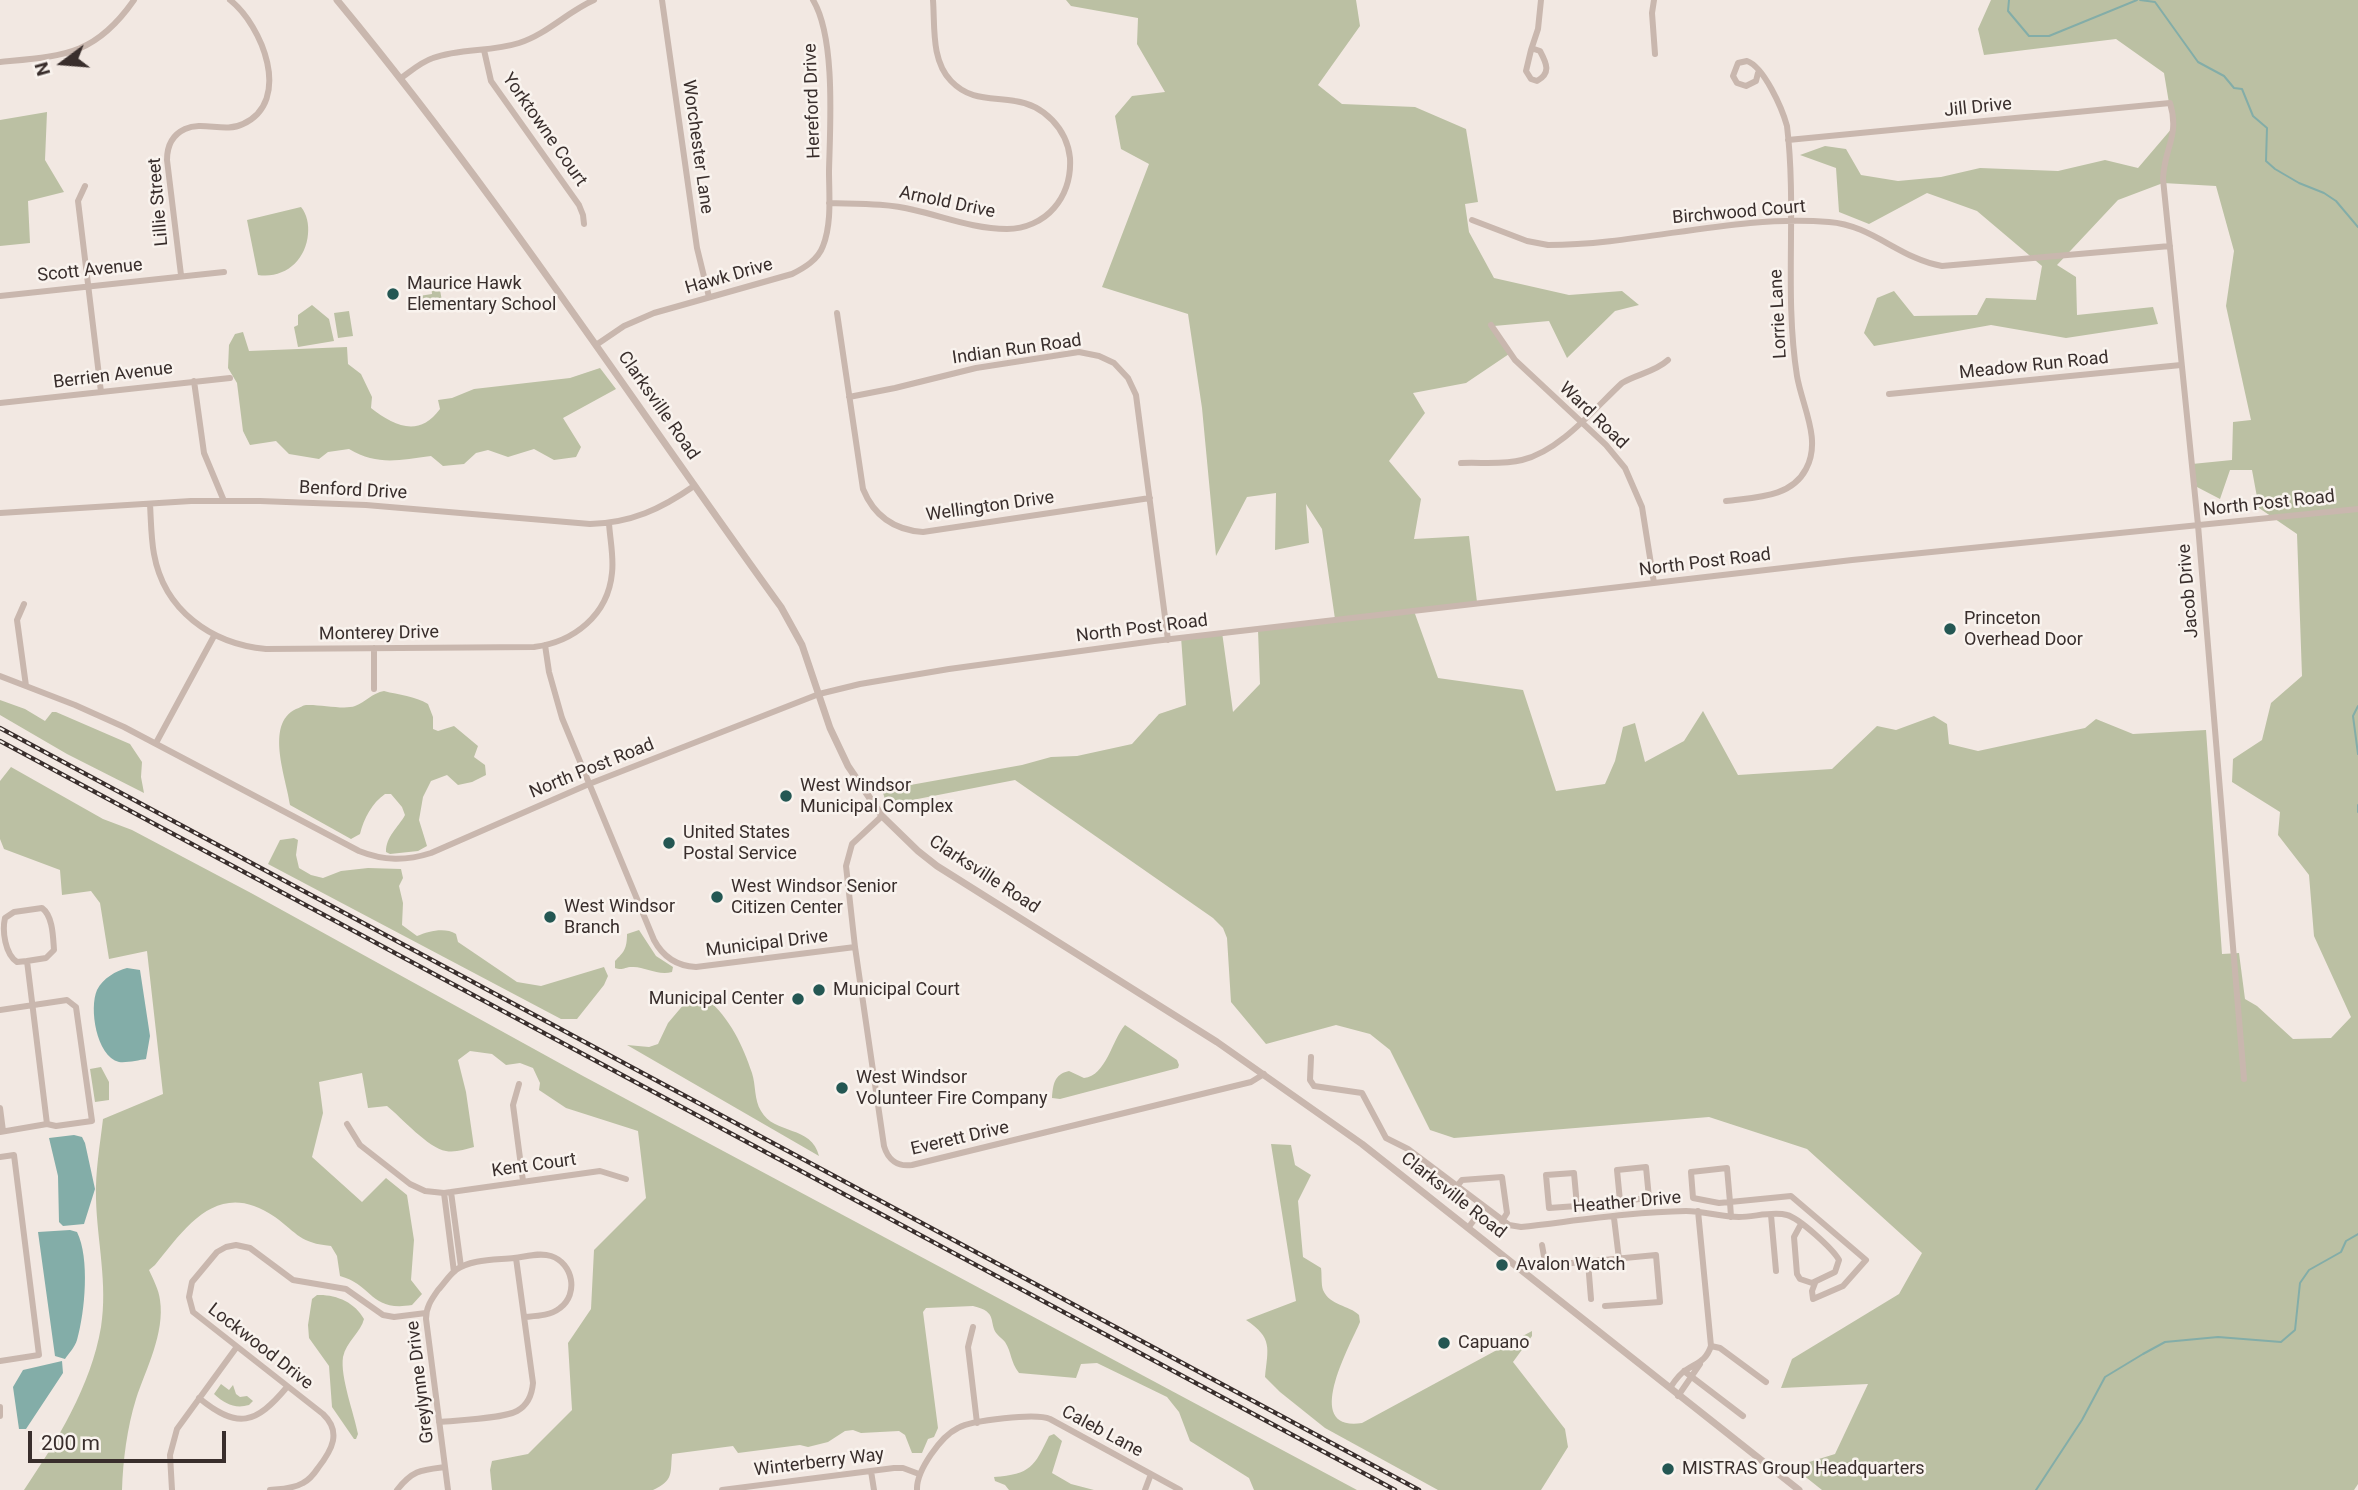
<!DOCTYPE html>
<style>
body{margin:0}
#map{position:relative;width:2358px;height:1490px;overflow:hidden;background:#f2e8e2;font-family:Roboto,sans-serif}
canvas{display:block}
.north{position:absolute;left:28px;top:28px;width:70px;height:70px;-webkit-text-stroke:5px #f9f3ee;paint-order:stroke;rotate:254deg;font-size:19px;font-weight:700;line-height:28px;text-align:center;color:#392e2c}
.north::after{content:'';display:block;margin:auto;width:24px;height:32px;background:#392e2c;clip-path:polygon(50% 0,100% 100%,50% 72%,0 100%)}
.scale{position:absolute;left:28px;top:1431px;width:198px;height:32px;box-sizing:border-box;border:4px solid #392e2c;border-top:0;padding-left:9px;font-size:21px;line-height:24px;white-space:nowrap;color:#392e2c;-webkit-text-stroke:5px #f9f3ee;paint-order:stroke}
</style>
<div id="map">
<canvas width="2358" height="1490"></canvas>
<div class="north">N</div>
<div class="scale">200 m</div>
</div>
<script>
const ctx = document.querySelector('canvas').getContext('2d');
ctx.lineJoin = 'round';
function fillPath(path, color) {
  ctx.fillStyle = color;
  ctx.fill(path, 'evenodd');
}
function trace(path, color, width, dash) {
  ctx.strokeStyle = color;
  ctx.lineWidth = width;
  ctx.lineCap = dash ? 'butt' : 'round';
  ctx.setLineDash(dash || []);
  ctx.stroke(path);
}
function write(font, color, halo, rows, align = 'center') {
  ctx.font = font + ' Roboto,sans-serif';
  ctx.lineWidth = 5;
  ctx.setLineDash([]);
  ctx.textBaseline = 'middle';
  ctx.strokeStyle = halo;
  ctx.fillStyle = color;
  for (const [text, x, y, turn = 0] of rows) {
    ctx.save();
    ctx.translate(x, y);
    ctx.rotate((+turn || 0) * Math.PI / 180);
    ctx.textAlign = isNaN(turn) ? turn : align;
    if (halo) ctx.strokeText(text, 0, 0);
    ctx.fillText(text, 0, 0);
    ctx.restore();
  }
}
fillPath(new Path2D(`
 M 1066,0 L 1356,0 L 1360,26 L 1318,85 L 1342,104 L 1415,107 L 1466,129 L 1478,202 L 1465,204 L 1469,232 L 1494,278 L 1569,295 L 1622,291 L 1639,305 L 1615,311 L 1567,358 L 1549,321 L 1494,326 L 1509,354 L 1466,383 L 1413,393 L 1425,413 L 1389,461 L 1421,499 L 1414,539 L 1469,536 L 1477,602 L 1414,611 L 1438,678 L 1523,690 L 1556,791 L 1605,784 L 1615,761 L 1623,727 L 1635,723 L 1645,762 L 1684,741 L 1703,711 L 1738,775 L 1832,769 L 1877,726 L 1896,730 L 1934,716 L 1947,724 L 1949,744 L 1978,751 L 2085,728 L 2096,719 L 2133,734 L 2206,730 L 2222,954 L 2239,953 L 2245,999 L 2257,1006 L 2293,1039 L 2331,1038 L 2351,1017 L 2314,936 L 2309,875 L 2278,835 L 2280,812 L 2232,782 L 2233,759 L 2262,740 L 2271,703 L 2302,676 L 2297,534 L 2259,508 L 2252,470 L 2230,470 L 2220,499 L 2197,487 L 2192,464 L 2232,460 L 2233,422 L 2251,420 L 2226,306 L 2234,251 L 2216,186 L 2163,183 L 2118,200 L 2057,265 L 2076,277 L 2077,315 L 2153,307 L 2158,324 L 2066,338 L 1991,325 L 1874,346 L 1864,333 L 1877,298 L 1894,291 L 1914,316 L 1977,315 L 1986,298 L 2036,300 L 2042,266 L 1977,211 L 1927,193 L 1869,224 L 1839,212 L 1836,168 L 1800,155 L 1825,146 L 1846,149 L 1861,175 L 1898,181 L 1941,177 L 1980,168 L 2058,171 L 2105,160 L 2138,168 L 2173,127 L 2164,73 L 2116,39 L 1984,55 L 1978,29 L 1991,0 L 2358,0 L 2358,1484 L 2354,1490 L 1822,1490 L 1793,1467 L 1835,1454 L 1868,1384 L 1781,1388 L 1792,1359 L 1899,1294 L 1922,1253 L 1807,1149 L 1709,1117 L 1454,1138 L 1430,1130 L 1390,1050 L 1370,1034 L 1336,1025 L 1266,1044 L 1231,1002 L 1227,938 L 1223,928 L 1213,918 L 1015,780 L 897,803 L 886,802 L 883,793 L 888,789 L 1022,765 L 1051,757 L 1077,756 L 1132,744 L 1159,714 L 1186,705 L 1181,637 L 1222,632 L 1233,712 L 1260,684 L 1258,630 L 1335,619 L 1322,529 L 1306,504 L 1309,543 L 1275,550 L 1276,493 L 1247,497 L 1216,556 L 1202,408 L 1188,314 L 1102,287 L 1149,164 L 1121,149 L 1115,116 L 1132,96 L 1165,92 L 1137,44 L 1138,18 L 1071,6 Z
 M 47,112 L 45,160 L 64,192 L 28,201 L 30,243 L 0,246 L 0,120 Z
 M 301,207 C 307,214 309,225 308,234 C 306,260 285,279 258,275 L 247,220 Z
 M 438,279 L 442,301 L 434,303 L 431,311 L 426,312 L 425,309 L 421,309 L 419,296 L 432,294 L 431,284 L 433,280 Z
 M 312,305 L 329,319 L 334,341 L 298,347 L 294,327 L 298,325 L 298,315 Z
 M 349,311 L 353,336 L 338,338 L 334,313 Z
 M 243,332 L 249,351 L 347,347 L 348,364 L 361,374 L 372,397 L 371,408 C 394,426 419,438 440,409 L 438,400 L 452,398 L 474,389 L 570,378 L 600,368 L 616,389 L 563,418 L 581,447 L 576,457 L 554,460 L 534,449 L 508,457 L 488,450 L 476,453 L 464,464 L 443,466 L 431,456 C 399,460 378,466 349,449 L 328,452 L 319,459 L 289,454 L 276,441 L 250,445 L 243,431 L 237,383 L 228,368 L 229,345 L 235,334 Z
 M 384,691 C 399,695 415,696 428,704 L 433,717 L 433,729 L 438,731 L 454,726 L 478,746 L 474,757 L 485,765 L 486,775 L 472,782 L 458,785 L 447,775 L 431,781 L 423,797 L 419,820 L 427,846 L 418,851 L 390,854 L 386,852 C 386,836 398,828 405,815 L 402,807 L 391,794 L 385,794 C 372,803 364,818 360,834 L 351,839 L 290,805 C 287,780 264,724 296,709 C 300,708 303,705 306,705 C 319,704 344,710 355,706 C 366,702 372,693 384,691 Z
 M 0,700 L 25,709 L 45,721 L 52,712 L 56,712 L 130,744 L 142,762 L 141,777 L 144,793 L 67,754 L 0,715 Z
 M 11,767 L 103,819 L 132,830 L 251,893 L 583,1076 L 1357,1490 L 1254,1490 L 1249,1478 L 1190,1441 L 1179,1412 L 1167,1397 L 1097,1363 L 1081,1364 L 1076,1378 L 1019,1373 C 1010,1361 1012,1353 1005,1342 C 1003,1339 999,1337 997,1334 C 988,1323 999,1312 973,1306 L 926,1308 L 923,1312 L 938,1428 L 934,1437 L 928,1439 L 922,1453 L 912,1453 L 905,1435 L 899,1431 L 861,1433 L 853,1430 L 845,1431 L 828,1442 L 808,1447 L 800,1445 L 738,1453 L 733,1446 L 672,1454 C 670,1474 674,1480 653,1490 L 492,1490 L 490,1470 L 492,1461 L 528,1454 L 572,1410 L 568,1343 L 591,1309 L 594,1250 L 646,1198 L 638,1131 L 566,1108 L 539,1090 L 540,1083 L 533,1068 L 520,1063 L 506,1065 L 492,1054 L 470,1051 L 458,1060 L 466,1092 L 474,1147 C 465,1149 455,1153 446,1151 C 428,1148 402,1118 387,1106 L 368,1108 L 362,1073 L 319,1082 L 323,1113 L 312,1157 L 362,1202 L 386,1178 L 407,1195 L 414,1240 L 411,1280 L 422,1294 L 412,1305 C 370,1312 373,1285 340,1276 L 337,1256 L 331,1246 C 300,1243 298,1234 275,1217 C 219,1178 187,1225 155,1265 L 149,1270 C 153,1279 159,1290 160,1300 C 165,1333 146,1369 136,1399 C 127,1428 123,1460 122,1490 L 24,1490 C 57,1441 91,1386 101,1327 C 108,1284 97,1241 96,1199 C 95,1172 100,1145 103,1119 L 163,1094 L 147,951 L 109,959 L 100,903 L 91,891 L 62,895 L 60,870 L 4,849 L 0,839 L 0,781 Z
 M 294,838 L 298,840 L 296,855 L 299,868 L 311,875 L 323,878 L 341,871 L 368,868 L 401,869 L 403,878 L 399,886 L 403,903 L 402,925 L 417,936 C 429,931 445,927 456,934 L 458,942 L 517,982 L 541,986 L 604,967 L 608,976 L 604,985 L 577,1019 L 561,1019 L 268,864 L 280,840 Z
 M 639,930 L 656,956 L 673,967 L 672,972 C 657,976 644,966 632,967 C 624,967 623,971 615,968 L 615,961 C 624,952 627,949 627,934 Z
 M 690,997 L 707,999 C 730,1018 743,1046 752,1073 C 756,1085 754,1100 761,1111 C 774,1135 812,1125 819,1156 L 627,1045 L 649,1047 L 658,1044 L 668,1023 Z
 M 1125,1025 L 1177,1060 L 1179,1065 L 1178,1068 L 1060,1099 L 1052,1098 C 1053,1085 1054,1074 1069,1071 L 1084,1078 C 1106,1076 1112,1040 1125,1025 Z
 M 101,1067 L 109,1082 L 109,1100 L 95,1102 L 90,1069 Z
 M 1271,1144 L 1291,1145 L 1295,1165 L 1311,1175 L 1298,1201 L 1303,1257 L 1321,1268 C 1322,1274 1321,1284 1323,1290 C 1330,1306 1349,1305 1359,1315 L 1360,1322 C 1350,1346 1301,1432 1362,1423 L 1532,1331 L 1532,1336 L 1513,1362 L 1565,1429 L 1568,1447 L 1541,1490 L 1438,1490 L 1325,1428 L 1280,1392 L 1265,1377 C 1268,1348 1273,1338 1246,1320 L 1296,1301 Z
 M 317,1295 C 335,1294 355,1302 364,1319 C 361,1332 346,1342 343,1357 C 340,1377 354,1413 358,1434 L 356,1439 L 354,1439 L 332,1407 L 329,1366 L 309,1338 L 308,1325 L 312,1299 Z
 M 221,1384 L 229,1390 L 233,1385 L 236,1394 L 240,1397 L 247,1396 L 253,1401 L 249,1405 C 235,1409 225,1404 214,1394 Z
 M 1054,1434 L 1062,1441 L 1052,1473 L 1071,1484 L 1094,1490 L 1009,1490 L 1005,1485 L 995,1481 L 994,1477 C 1031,1474 1034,1467 1049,1436 Z`), '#bbc0a3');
fillPath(new Path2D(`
 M 127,968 L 140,970 L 150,1036 L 146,1059 C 139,1060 127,1063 119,1062 C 96,1056 89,1008 97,990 C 103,978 116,971 127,968 Z
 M 74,1135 L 82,1137 L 85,1143 L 95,1189 L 84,1224 L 63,1226 L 59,1222 L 58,1176 L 49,1138 Z
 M 70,1230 L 77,1232 C 90,1258 85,1312 77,1340 C 75,1347 69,1353 65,1359 L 55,1356 L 38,1232 Z
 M 62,1361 L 63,1373 L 26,1429 L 19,1429 L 13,1387 L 23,1370 Z`), '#83ada8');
trace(new Path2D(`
 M 2009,0 L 2008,11 L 2029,36 L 2049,36 L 2137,0
 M 2140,0 L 2155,2 L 2198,62 L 2224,76 L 2234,88 L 2242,89 L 2253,116 L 2267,128 L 2266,161 L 2275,169 L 2299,183 L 2324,193 L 2336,201 L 2358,227
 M 2358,706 L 2353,716 L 2358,754
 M 2358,805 L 2358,812
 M 2036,1490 L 2082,1420 L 2105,1377 L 2143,1354 L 2165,1342 L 2218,1337 L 2281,1342 L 2295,1330 L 2300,1283 L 2309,1270 L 2341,1252 L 2346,1241 L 2358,1234`), '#83ada8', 2);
trace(new Path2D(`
 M 662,0 L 697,248 L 709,297
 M 1654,0 L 1652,13 L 1655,54
 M 1534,49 L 1540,51 C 1547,64 1551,73 1537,81 L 1531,79 L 1526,71 L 1531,50 Z
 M 484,50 L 491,81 L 579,205 L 583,215 L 584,224
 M 1531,50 L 1538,29 L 1541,0
 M 0,62 C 63,56 95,56 134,0
 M 401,78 C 411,71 421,62 433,58 C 460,48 491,52 519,43 C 547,34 567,12 594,0
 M 1788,140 L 2170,103 C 2180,136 2164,148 2163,179 L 2198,525 L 2244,1079
 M 85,186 L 78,201 L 101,392
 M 829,203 C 857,204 886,203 914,210 C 945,217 974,229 1007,229 C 1025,229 1043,221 1054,208 C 1066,194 1071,176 1070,158 C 1067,129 1044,105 1015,101 C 991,97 970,101 951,81 C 931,60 935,27 933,0
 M 1472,220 L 1527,241 L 1548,245 C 1641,245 1735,214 1829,222 C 1872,225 1900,259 1942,266 L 2170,246
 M 181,275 L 167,160 C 167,147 172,135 185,129 C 203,121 225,133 243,124 C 293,101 262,25 230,0
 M 0,296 L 224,272
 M 837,313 L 863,489 C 874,516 894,530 923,532 L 1150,498
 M 1491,325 L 1515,360 L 1606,445 L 1625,468 L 1642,507 L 1654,583
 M 596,345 L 624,326 L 654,313 L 792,274 C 804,268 818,260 823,246 C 832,223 829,195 829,171 C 830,127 836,38 813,0
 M 194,381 L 204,453 L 224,501
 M 1889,394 L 2181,365
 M 849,397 L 895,388 L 976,368 L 1079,352 L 1099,356 L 1114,363 L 1128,378 L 1136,395 L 1168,640
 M 0,403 L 230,378
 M 1461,463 C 1481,462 1503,465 1522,460 C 1560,451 1594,409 1622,383 C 1637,374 1655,372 1668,360
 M 1726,501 C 1755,497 1791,498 1806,469 C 1822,440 1802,406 1797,376 C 1784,294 1797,209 1787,126 C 1782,108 1764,67 1747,61 L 1738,63 L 1733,76 L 1737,83 L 1746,86 L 1756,81 L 1758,73
 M 150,504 C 151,521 151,538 154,554 C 164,610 211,644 266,649 L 534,647 C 574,642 608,615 612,573 C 614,557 610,540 609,523
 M 0,513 L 191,501 L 260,501 L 366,505 L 590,524 C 631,523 661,509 694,486
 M 24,604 L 17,620 L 26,686
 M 545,645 L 549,672 L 562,718 L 654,940 C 663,957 676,966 696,967 L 855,947
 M 0,676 L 75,705 L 124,727 L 359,851 C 384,861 406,861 431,853 L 589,784 L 819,694 L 860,684 L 949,669 L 1154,641 L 1852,560 L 2358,509
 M 374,689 L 374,648
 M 156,743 L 214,636
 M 882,816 L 852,844 L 846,866 L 855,947 L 884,1146 C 888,1160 898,1167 912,1165 L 1251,1082 L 1264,1074
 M 27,961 L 46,958 L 54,950 C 53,937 53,916 42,908 L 14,912 L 5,918 C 2,931 5,954 17,962 L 27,961 L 47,1124
 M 0,1010 L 67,1000 L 76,1007 L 92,1121 L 56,1126 L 47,1124 L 0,1132
 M 1311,1057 L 1310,1080 L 1314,1086 L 1362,1093 L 1386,1138 L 1408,1149 L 1509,1225 L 1521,1227 C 1575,1221 1631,1212 1686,1211 C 1704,1211 1721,1217 1739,1217 C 1754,1217 1773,1211 1787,1215 C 1799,1218 1833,1249 1839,1260 L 1835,1272 L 1812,1283 L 1800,1279 L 1797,1274 L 1794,1237 L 1801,1224
 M 519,1084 L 513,1105 L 523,1181
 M 0,1108 L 3,1131
 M 347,1124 L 360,1145 L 410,1184 L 425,1191 L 444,1193 L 600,1171 L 626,1179
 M 0,1157 L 14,1155 L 39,1355 L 0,1361
 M 1646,1167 L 1649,1198 L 1620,1201 L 1617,1170 Z
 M 1727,1168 L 1730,1202 L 1719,1203 L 1693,1198 L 1691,1172 Z
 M 1574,1173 L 1577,1206 L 1549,1208 L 1546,1175 Z
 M 1457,1186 L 1462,1180 L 1502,1177 L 1507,1213 L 1502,1221
 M 451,1192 L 461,1267
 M 444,1193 L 454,1272
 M 1771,1215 L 1776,1271
 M 1731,1217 L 1730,1202 L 1791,1196 L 1866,1260 L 1843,1286 L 1813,1299 L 1812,1291 L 1815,1283
 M 1614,1218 L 1619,1259
 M 1468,1228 L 1484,1207
 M 1542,1245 L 1545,1262 L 1551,1265 L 1656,1255 L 1660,1302 L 1605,1306
 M 1588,1262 L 1591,1299
 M 973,1327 L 968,1347 L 977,1423
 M 1711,1346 L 1720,1348 L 1766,1382
 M 1684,1371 L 1743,1416
 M 1670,1388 C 1674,1382 1679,1374 1686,1370 C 1698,1362 1706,1361 1711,1346 L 1698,1211
 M 1678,1396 L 1700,1364
 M 199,1398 C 238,1430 256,1424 287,1387
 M 0,1407 L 0,1416
 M 439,1422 C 458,1420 502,1419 517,1411 C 528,1405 532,1395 533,1383 L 516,1258
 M 871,1471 L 874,1490
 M 172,1490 L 170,1455 L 177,1429 L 236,1348
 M 270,1490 C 280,1489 293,1489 303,1483 C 309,1480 314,1474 318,1468 C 332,1450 342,1432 323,1414 L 193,1312 L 189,1297 L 192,1282 L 217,1252 L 226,1247 L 236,1245 L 250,1248 L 293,1280 L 346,1289 L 383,1315 L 394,1317 L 426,1313
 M 397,1490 C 413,1470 421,1470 445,1467
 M 448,1490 L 426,1319 C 426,1307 431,1300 438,1290 C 444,1284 449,1275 456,1270 C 470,1259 496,1260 514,1258 C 525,1257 539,1252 551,1256 C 573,1263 579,1294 560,1308 C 550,1316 536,1316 524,1317
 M 722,1490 L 894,1468 L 903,1468 L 919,1474
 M 917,1490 C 916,1471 941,1436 958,1428 C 972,1420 1036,1413 1050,1419 L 1180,1490
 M 1145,1490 L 1151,1474`), '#c9b7ae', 6);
trace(new Path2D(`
 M 337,0 C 497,193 634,404 781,607 L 802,645 L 830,728 L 848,766 L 882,816 L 918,851 L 937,866 L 1217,1042 L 1362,1144 L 1799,1490`), '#c9b7ae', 7);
const rail = new Path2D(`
 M 0,728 L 1419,1490
 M 0,741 L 1395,1490`);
trace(rail, '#392e2c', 4.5);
trace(rail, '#f9f3ee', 2, [5]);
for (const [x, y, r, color] of [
 [393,294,7,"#245753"],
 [1950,629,7,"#245753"],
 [786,796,7,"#245753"],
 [669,843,7,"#245753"],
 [717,897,7,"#245753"],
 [550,917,7,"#245753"],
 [819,990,7,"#245753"],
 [798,999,7,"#245753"],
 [842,1088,7,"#245753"],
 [1502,1265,7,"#245753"],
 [1444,1343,7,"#245753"],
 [1668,1469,7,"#245753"]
]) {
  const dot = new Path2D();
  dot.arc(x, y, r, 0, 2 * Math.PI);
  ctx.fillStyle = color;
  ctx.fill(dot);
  trace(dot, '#f9f3ee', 2.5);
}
write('18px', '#392e2c', '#f9f3ee', [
 ["Hereford Drive",813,101,-92],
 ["Jill Drive",1978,108,-6],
 ["Yorktowne Court",544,130,55],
 ["Worchester Lane",697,147,82],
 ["Lillie Street",159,202,-95],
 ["Arnold Drive",947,203,12],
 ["Birchwood Court",1739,213,-5],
 ["Scott Avenue",90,271,-6],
 ["Hawk Drive",729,277,-16],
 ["Lorrie Lane",1779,314,-93],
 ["Indian Run Road",1017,350,-8],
 ["Meadow Run Road",2034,366,-6],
 ["Berrien Avenue",113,376,-7],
 ["Clarksville Road",658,406,55],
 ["Ward Road",1593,416,44],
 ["Benford Drive",353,491,3],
 ["North Post Road",2269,504,-6],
 ["Wellington Drive",990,507,-8],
 ["North Post Road",1705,563,-7],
 ["Jacob Drive",2189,591,-95],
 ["North Post Road",1142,629,-7],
 ["Monterey Drive",379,634,-1],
 ["North Post Road",592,769,-22],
 ["Clarksville Road",984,875,33],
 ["Municipal Drive",767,944,-7],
 ["Everett Drive",960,1139,-13],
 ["Kent Court",534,1166,-8],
 ["Clarksville Road",1453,1196,38],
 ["Heather Drive",1627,1203,-5],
 ["Lockwood Drive",260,1347,38],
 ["Greylynne Drive",421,1382,-97],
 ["Caleb Lane",1102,1432,28],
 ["Winterberry Way",819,1463,-7]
]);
write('18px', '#392e2c', '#f9f3ee', [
 ["Maurice Hawk",407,284],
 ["Elementary School",407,305],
 ["Princeton",1964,619],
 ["Overhead Door",1964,640],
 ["West Windsor",800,786],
 ["Municipal Complex",800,807],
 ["United States",683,833],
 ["Postal Service",683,854],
 ["West Windsor Senior",731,887],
 ["Citizen Center",731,908],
 ["West Windsor",564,907],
 ["Branch",564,928],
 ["Municipal Court",833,990],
 ["Municipal Center",784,999,"right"],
 ["West Windsor",856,1078],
 ["Volunteer Fire Company",856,1099],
 ["Avalon Watch",1516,1265],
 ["Capuano",1458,1343],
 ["MISTRAS Group Headquarters",1682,1469]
], 'left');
</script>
